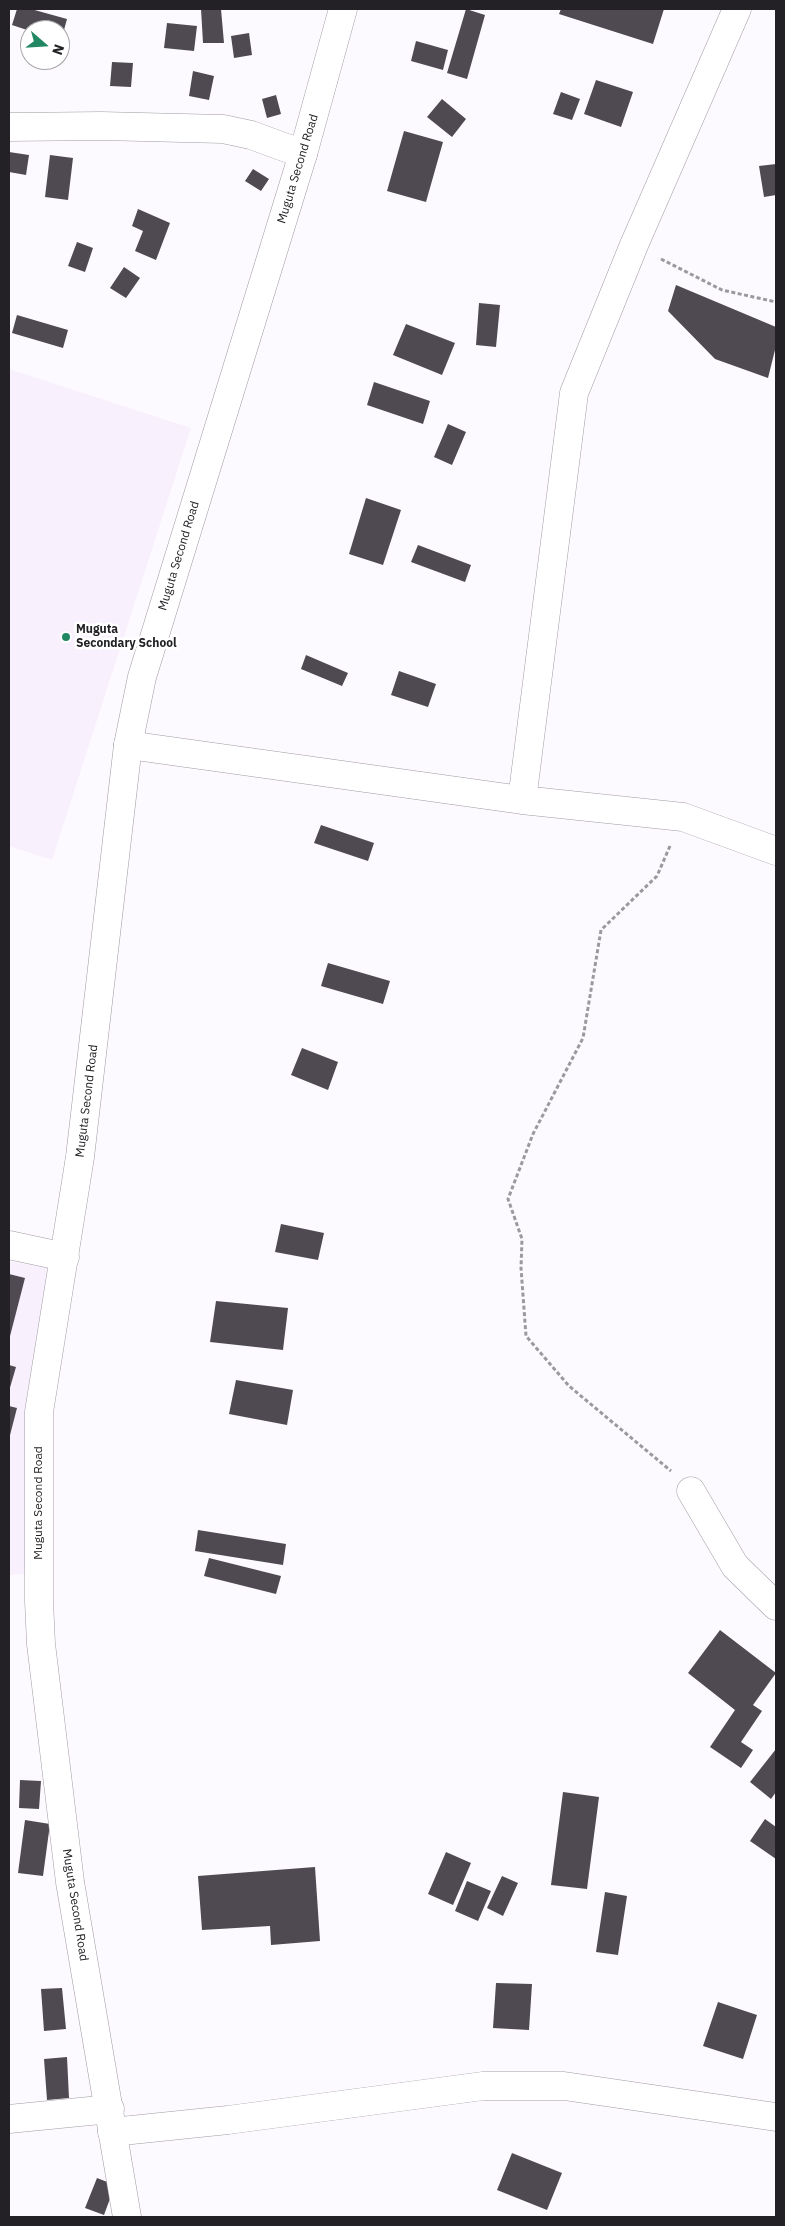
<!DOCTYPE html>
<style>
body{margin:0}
#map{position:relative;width:785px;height:2226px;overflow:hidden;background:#fdfaff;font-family:"IBM Plex Sans",sans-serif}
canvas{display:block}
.frame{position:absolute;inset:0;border:10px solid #232125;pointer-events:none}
.north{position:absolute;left:20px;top:20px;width:50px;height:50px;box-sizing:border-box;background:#fff;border:1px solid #a7a6a8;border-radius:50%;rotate:109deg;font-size:14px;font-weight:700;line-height:20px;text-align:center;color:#232125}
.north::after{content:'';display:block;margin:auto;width:18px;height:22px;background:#228863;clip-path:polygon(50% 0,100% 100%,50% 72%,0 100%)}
</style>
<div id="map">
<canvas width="785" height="2226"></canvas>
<div class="frame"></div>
<div class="north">N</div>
</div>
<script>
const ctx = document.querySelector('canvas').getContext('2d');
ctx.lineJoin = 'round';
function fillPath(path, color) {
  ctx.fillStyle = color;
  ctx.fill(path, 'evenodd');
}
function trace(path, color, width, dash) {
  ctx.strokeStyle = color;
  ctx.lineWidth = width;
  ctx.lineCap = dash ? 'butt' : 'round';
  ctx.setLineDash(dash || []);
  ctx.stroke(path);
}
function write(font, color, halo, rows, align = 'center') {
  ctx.font = font + ' "IBM Plex Sans",sans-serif';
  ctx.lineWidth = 5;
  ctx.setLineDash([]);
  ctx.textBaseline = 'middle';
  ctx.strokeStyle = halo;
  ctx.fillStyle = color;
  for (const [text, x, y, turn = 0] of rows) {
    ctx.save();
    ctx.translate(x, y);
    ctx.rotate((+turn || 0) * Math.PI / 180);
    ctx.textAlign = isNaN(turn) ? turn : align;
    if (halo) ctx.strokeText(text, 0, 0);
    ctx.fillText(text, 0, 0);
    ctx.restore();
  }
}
fillPath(new Path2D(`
 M 9,369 L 191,428 L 52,860 L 9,846 Z
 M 9,1261 L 47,1268 L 33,1573 L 9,1575 Z`), '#f8f0fd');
fillPath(new Path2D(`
 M 17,9 L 31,9 L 67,19 L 61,41 L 60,30 L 30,31 L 12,25 Z
 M 201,9 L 221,9 L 224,43 L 203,43 Z
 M 466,9 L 485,15 L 467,79 L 447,73 Z
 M 561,9 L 664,9 L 653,44 L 559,14 Z
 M 167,23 L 197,26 L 194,51 L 164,48 Z
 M 249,33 L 252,55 L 234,58 L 231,36 Z
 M 416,41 L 448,50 L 443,70 L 411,61 Z
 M 112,62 L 133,63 L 131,87 L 110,86 Z
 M 193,71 L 214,76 L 209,100 L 189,96 Z
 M 596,80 L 633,92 L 621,127 L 584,114 Z
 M 561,92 L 580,99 L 572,120 L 553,114 Z
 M 276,95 L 281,114 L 267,118 L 262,99 Z
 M 442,99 L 466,119 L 452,137 L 427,117 Z
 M 404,131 L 443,142 L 426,202 L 387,191 Z
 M 9,152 L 29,155 L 26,175 L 9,172 Z
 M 50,155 L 73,158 L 68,200 L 45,197 Z
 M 776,164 L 776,195 L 764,197 L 759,166 Z
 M 253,169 L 269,179 L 261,191 L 245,181 Z
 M 138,209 L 170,223 L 156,260 L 135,251 L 143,231 L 132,226 Z
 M 77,242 L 93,248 L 85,272 L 68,266 Z
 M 124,267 L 140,278 L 126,298 L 110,288 Z
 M 676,285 L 776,327 L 776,346 L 768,378 L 715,359 L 668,311 Z
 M 479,303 L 500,305 L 496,347 L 476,345 Z
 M 17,315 L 68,330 L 63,348 L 12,333 Z
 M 406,324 L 455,343 L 442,375 L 393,355 Z
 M 374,382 L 430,401 L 423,424 L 367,405 Z
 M 448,424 L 466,432 L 452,465 L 434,457 Z
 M 366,498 L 401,510 L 383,565 L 349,554 Z
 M 418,545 L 471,565 L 465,582 L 411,562 Z
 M 306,655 L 348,673 L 342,686 L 301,669 Z
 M 399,671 L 436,684 L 428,707 L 391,695 Z
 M 321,825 L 374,843 L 368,861 L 314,843 Z
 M 328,963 L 390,981 L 383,1004 L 321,986 Z
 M 302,1048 L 338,1062 L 328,1090 L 291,1075 Z
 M 281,1224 L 324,1233 L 318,1260 L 275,1252 Z
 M 9,1274 L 25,1278 L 9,1340 Z
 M 216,1301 L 288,1308 L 283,1350 L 210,1342 Z
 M 9,1365 L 16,1367 L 9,1391 Z
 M 236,1380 L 293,1390 L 287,1425 L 229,1414 Z
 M 9,1406 L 17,1408 L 9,1439 Z
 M 198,1530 L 286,1544 L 283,1565 L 195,1551 Z
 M 209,1558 L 281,1576 L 276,1594 L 204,1576 Z
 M 720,1630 L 776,1673 L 753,1705 L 762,1711 L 741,1742 L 753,1750 L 741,1768 L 710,1747 L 735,1710 L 688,1673 Z
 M 776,1749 L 776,1792 L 771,1799 L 750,1782 Z
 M 20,1780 L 41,1781 L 39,1809 L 19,1808 Z
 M 563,1792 L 599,1797 L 587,1889 L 551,1885 Z
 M 765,1819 L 776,1827 L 776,1859 L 750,1841 Z
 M 25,1820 L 50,1824 L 43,1876 L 18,1873 Z
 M 446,1852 L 471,1863 L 453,1905 L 428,1894 Z
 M 315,1867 L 320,1941 L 271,1945 L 270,1926 L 202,1930 L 198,1876 Z
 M 502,1876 L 518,1883 L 503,1916 L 487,1908 Z
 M 467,1881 L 491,1891 L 478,1921 L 455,1911 Z
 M 605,1892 L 627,1896 L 618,1955 L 596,1952 Z
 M 496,1983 L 532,1984 L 529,2030 L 493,2028 Z
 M 62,1988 L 66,2029 L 44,2031 L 41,1989 Z
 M 718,2002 L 757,2015 L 743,2059 L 703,2046 Z
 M 67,2057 L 69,2098 L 47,2100 L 44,2059 Z
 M 512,2153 L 562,2173 L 547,2210 L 497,2190 Z
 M 97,2178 L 115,2185 L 104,2215 L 85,2208 Z`), '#4f4a51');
const minor = new Path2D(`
 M 9,127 L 101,126 L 223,129 L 251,135 L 303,154
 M 128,745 L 522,800 L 683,817 L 776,851
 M 522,800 L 574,393 L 634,245 L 737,9
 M 9,1245 L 65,1257
 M 691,1491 L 735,1566 L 776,1606
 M 9,2119 L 110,2109
 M 112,2132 L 228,2120 L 483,2086 L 564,2086 L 776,2117`);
const tertiary = new Path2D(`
 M 127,2217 L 70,1882 L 41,1644 L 39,1601 L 39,1412 L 80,1157 L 128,745 L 142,677 L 303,154 L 343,9`);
trace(minor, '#a19ba3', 29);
trace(tertiary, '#a19ba3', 29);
trace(new Path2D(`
 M 661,259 L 722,290 L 776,302
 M 670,846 L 657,876 L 601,930 L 583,1038 L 533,1134 L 508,1199 L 522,1239 L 521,1268 L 526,1336 L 569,1386 L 671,1471`), '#9c999e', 3, [4, 2.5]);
trace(minor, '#fff', 28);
trace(tertiary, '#fff', 28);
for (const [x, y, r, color] of [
 [66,637,5,"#228863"]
]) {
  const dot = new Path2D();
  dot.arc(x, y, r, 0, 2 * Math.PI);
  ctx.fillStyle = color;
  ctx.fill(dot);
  trace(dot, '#fff', 2);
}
write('12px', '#232125', '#fff', [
 ["Muguta Second Road",298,169,-73],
 ["Muguta Second Road",179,556,-73],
 ["Muguta Second Road",87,1101,-83],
 ["Muguta Second Road",39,1503,-90],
 ["Muguta Second Road",75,1905,81]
]);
write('bold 12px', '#232125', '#fff', [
 ["Muguta",76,630],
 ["Secondary School",76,644]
], 'left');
</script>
